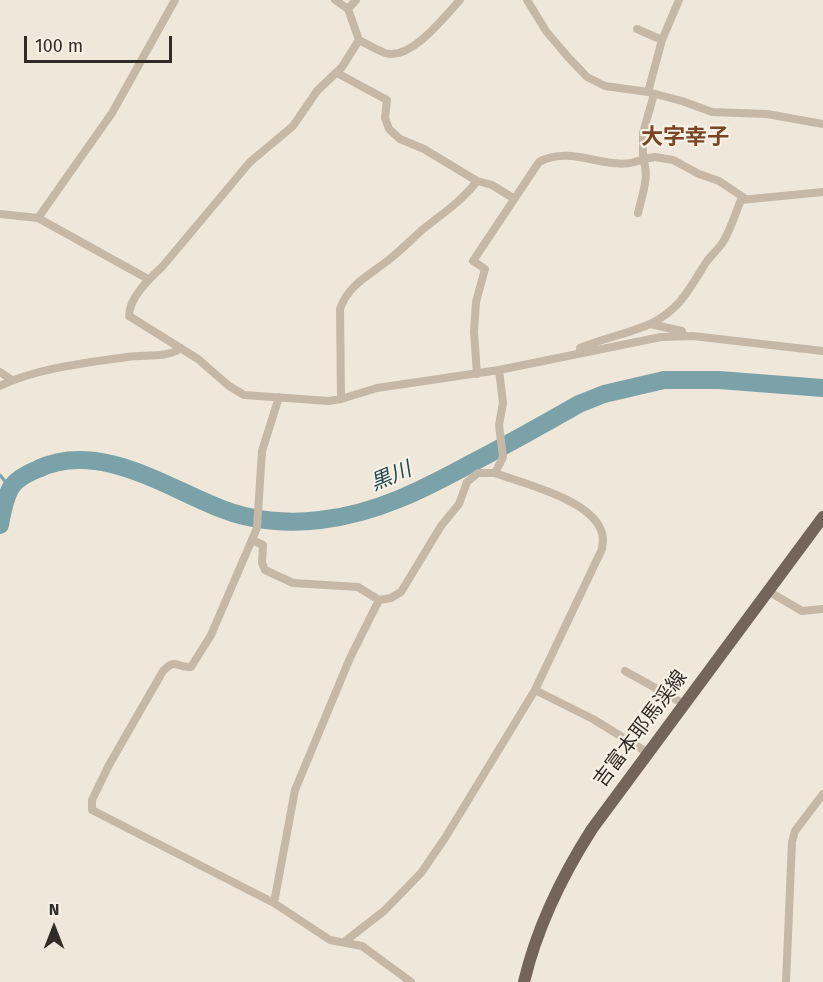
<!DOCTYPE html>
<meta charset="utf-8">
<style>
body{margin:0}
#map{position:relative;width:823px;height:982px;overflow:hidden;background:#efe7d9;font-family:"Fira Sans",sans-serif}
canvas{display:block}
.north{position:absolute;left:24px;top:898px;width:60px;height:60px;-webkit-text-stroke:4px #f7f1e5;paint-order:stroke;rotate:0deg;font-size:16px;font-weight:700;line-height:24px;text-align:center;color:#322c26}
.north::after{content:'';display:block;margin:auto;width:21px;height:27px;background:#322c26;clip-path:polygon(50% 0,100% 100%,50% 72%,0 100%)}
.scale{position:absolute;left:24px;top:36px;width:148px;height:27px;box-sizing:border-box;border:3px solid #322c26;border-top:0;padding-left:8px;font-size:18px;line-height:21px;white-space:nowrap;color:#322c26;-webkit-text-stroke:4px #f7f1e5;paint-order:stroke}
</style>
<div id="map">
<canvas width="823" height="982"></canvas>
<div class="north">N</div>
<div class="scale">100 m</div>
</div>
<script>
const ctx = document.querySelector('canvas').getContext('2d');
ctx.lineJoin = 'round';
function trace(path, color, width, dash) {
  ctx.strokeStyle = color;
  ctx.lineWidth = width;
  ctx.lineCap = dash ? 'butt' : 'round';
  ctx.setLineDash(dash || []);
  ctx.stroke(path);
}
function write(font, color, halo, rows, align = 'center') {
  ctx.font = font + ' "Fira Sans","Noto Sans JP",sans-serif';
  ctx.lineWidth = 4.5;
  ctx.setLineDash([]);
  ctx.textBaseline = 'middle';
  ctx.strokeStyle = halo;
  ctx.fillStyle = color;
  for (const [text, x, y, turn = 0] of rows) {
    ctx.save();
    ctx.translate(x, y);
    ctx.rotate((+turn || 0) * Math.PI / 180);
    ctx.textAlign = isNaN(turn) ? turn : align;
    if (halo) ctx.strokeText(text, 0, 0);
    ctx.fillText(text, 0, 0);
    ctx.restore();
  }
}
trace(new Path2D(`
 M 0,475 L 10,488`), '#7ba2a9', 3);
trace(new Path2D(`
 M 0,525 C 2,513 5,496 12,486 C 18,478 28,473 38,469 C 99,440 167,488 222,509 C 252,521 288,524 320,520 C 376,514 424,489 472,463 C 508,444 544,424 579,404 L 604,394 L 664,380 L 719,380 L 823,388`), '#7ba2a9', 18);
trace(new Path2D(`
 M 335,0 L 348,9
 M 356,0 L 348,9 L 359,40
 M 460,0 C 444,17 411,61 385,53 C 376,50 367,44 359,40 L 342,67 L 317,91 L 293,126 L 250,162 L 162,267 C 149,279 129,298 129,316 L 198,359 L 229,386 L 244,395 L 329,401 L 341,399 L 377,388 L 499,370 L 661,337 L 693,336 L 823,351
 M 527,0 L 546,31 L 568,57 L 587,77 L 605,86 L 648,92 L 682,101 L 712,112 L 767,114 L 823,124
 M 637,29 L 662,40 L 648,92
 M 662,40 L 679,0
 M 337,73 L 387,100 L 385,118 L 389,129 L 400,139 L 424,149 L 477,181 L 492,185 L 513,198
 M 638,213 C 642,195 650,176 643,159 L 655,157 L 673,160 L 699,174 L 719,181 L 746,199
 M 0,214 L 38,218 L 148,279
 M 38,218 L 112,113 L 175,0
 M 650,324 L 682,331 L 683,336
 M 580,353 L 580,348 C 603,338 628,334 650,324 C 679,310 689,290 705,264 C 710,256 718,250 723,242 C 731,229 735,214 741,200 L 823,192
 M 0,372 L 12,380
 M 477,374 L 474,332 L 476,302 L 485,269 L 473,261 L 539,162 C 574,143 610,175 643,159 L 643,133 L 654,94
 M 0,386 C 37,368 86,363 127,357 C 145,354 165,359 181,348
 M 279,397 L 262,451 L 257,528 L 211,635 L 191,667 C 175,668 177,657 163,671 L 109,765 L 92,800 L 92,810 L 274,903 L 330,940 L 362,946 L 411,982
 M 341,399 L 340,309 C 348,284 372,274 391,258 C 402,249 412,239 422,230 C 442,214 462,201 477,181
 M 252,540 L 263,545 L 262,563 L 265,570 L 293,583 L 358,587 L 379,600
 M 768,591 L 802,611 L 823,609
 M 625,671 L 684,704
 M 535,690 L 593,719 L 648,753
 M 274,903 L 295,790 L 350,658 L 379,600 L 391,598 L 401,592 L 441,526 L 459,504 L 467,482 L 478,473 L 495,473 L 503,457 L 499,425 L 503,403 L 499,370
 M 344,942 L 384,911 L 421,873 L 445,838 L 535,690 L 602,549 C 603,542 604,536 601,530 C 589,499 524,484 495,473
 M 786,982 L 792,842 L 795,831 L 823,794`), '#c5b8a6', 8);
trace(new Path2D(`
 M 524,982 C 537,927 562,876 592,829 L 823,517`), '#736559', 12);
write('20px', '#322c26', '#f7f1e5', [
 ["吉富本耶馬渓線",641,729,-53]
]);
write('italic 21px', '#204750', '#f7f1e5', [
 ["黒川",391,477,-23]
]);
write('bold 22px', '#7a4526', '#f7f1e5', [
 ["大字幸子",685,138]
]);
</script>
